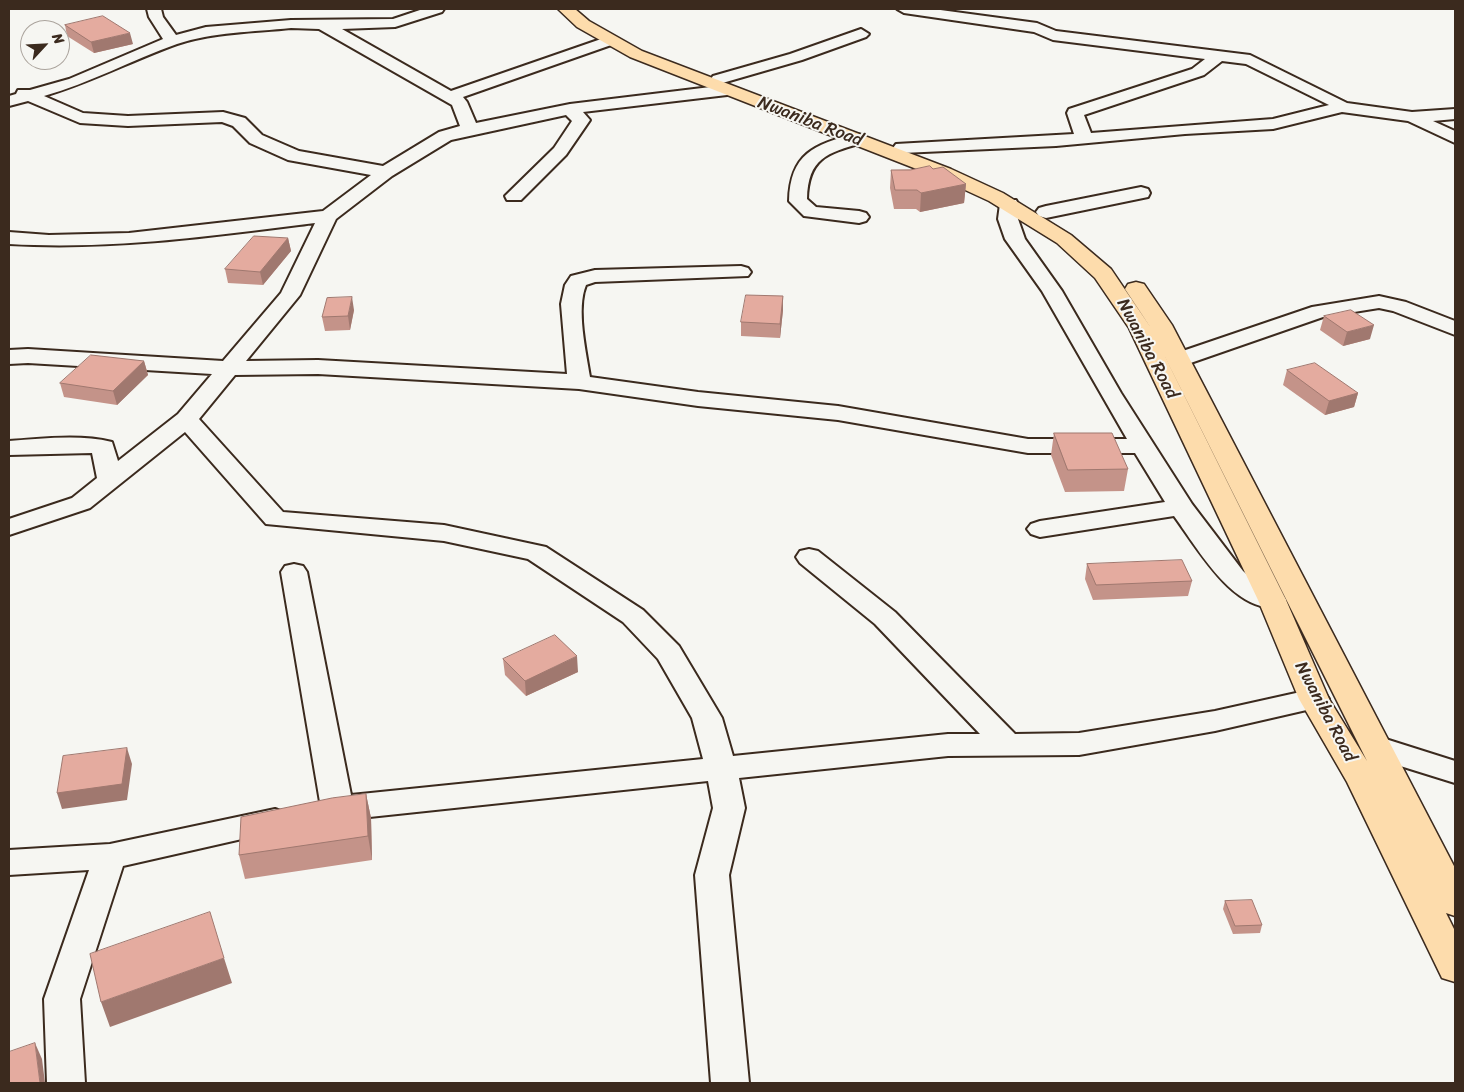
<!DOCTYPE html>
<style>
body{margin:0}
#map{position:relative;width:1464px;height:1092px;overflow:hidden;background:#f6f6f2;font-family:Sriracha,sans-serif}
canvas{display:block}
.frame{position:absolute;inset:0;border:10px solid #3b2a1e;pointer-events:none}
.north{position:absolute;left:20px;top:20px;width:50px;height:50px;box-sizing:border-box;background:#f6f6f2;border:1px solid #aba49d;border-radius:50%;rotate:65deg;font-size:14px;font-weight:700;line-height:20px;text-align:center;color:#3b2a1e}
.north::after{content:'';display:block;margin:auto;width:18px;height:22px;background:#3b2a1e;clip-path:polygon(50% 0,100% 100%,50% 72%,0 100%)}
</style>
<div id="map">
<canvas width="1464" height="1092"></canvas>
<div class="frame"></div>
<div class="north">N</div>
</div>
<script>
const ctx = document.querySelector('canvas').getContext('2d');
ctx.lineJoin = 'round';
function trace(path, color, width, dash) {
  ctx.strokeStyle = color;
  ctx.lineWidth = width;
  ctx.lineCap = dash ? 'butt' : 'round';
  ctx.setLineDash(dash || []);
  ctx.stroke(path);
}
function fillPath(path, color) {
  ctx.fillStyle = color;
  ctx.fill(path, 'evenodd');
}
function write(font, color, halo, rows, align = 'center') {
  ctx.font = font + ' Sriracha,sans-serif';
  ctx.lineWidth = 4;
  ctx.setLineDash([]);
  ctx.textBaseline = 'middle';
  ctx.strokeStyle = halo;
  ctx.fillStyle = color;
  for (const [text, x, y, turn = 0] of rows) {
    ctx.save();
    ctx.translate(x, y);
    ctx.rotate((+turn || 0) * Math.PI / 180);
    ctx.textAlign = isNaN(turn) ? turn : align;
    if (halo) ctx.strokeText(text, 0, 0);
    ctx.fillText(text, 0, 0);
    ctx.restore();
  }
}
const minor = new Path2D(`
 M 147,9 L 161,9 L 163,17 L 176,35 L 206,27 L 291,20 L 393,19 L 423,9 L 444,9 L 442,12 L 395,27 L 342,29 L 451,91 L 604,38 L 614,38 L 617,41 L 614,44 L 463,97 L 467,102 L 476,123 L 570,104 L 727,85 L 735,90 L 727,95 L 583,112 L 590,120 L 566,155 L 521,200 L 507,200 L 505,196 L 554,148 L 572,121 L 566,115 L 451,140 L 392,176 L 336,219 L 300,295 L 246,361 L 318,360 L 567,374 L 561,304 L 565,285 L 571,276 L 595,270 L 741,266 L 748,268 L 751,272 L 748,276 L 595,282 L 586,285 C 576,309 586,351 590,377 L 698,392 L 838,406 L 1028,439 L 1127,439 L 1042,291 L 1005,239 L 998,219 L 1000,204 L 1002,200 L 1016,200 L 1018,204 L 1018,219 L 1025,239 L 1062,291 L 1121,393 L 1192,504 L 1243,571 L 1254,581 L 1282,594 L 1286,600 L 1282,606 C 1236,618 1197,547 1174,516 L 1040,537 L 1031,534 L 1027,529 L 1031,524 L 1040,521 L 1165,502 L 1135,453 L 1028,453 L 838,420 L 698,406 L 579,389 L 318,374 L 235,375 L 199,419 L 283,512 L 444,525 L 546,547 L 643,610 L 679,646 L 722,718 L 733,756 L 948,734 L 980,734 L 875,624 L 800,563 L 796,557 L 800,551 L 809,549 L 818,551 L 895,612 L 1015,734 L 1079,733 L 1215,711 L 1314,689 L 1324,692 L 1329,699 L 1324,706 L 1215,731 L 1079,755 L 948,756 L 739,778 L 745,808 L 729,875 L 749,1083 L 711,1083 L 695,875 L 713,808 L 708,781 L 332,821 L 321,817 L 316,809 L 320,802 L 281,572 L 285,566 L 294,564 L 303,566 L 307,572 L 351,795 L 703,759 L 692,718 L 658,659 L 623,622 L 528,559 L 444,541 L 266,524 L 185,432 L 90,508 L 9,535 L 9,519 L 72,498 L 97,478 L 92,453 L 9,455 L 9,441 C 42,439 79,434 112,442 L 118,461 L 178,414 L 212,374 L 28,363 L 9,364 L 9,350 L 28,349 L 223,361 L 281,293 L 315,223 C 213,236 112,250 9,244 L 9,232 L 49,235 L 129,233 L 323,211 L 371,175 L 288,160 L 250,143 L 233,126 L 222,122 L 128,126 L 80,123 L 28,101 L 9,106 L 9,96 L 16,94 L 18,90 L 30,90 L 69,79 L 163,39 L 149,17 ZM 291,28 L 319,29 L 452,105 L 460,126 L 439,132 L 383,166 L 299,151 L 262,135 L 245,118 L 223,112 L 128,116 L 83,113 L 44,96 C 90,83 132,60 177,44 C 213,32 253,32 291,28 Z
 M 897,9 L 933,9 L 1037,23 L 1056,31 L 1250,55 L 1347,103 L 1412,112 L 1455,109 L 1455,119 L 1433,121 L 1455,131 L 1455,143 L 1408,121 L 1342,112 L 1273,129 L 1185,134 L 1056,146 L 902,153 L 896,152 L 893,148 L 896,144 L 1074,134 L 1067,113 L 1069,109 L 1192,69 L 1205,59 L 1053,40 L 1034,32 L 904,13 ZM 1222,61 L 1246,64 L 1329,105 L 1273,119 L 1091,133 L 1084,115 L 1204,75 Z
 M 861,29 L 869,34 L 866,37 L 802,60 L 719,84 L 711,79 L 713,76 L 790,54 Z
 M 856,134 L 862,135 L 865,139 L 862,143 C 827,153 808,158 807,199 L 816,207 L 859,211 L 866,213 L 869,217 L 866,221 L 859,223 L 804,216 L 789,201 C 790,154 814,144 856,134 Z
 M 1141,187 L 1148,189 L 1150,193 L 1148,197 L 1046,218 L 1039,216 L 1036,212 L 1039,208 L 1046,206 Z
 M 1379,296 L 1406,302 L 1455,321 L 1455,335 L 1393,311 L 1379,308 L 1323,317 L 1179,367 L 1171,365 L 1168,360 L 1171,355 L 1312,307 Z
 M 1376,736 L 1455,761 L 1455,783 L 1365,755 L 1361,747 L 1365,739 Z
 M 275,809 L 286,813 L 291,821 L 286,829 L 123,866 L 80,999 L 85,1083 L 47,1083 L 44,999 L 89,870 L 9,875 L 9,850 L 110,844 Z`);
const major = new Path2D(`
 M 558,9 L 575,9 L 589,21 L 642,51 L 951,169 L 1003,193 L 1071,235 L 1111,269 L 1151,328 L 1125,289 L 1128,284 L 1136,282 L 1144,284 L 1172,325 L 1455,868 L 1455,916 L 1446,913 L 1455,931 L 1455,982 L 1442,978 L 1347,782 L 1299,699 L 1258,600 L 1129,328 L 1095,278 L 1057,243 L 989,201 L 937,177 L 630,57 L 577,27 ZM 1164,355 L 1367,761 L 1329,699 L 1286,600 Z`);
trace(minor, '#3b2a1e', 4);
trace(major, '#3b2a1e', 3);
fillPath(minor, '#f6f6f2');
fillPath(major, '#fddcac');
fillPath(new Path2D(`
 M 65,25 L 133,44 L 94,53 L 67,36 Z
 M 933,169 L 966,184 L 964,203 L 920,212 L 916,209 L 894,209 L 890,188 L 891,170 Z
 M 288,238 L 291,251 L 263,285 L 228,283 L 225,269 Z
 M 783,296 L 783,310 L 780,338 L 741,336 L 741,322 Z
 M 354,310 L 350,330 L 325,331 L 322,317 Z
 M 1324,316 L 1370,339 L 1343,346 L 1320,330 Z
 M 144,361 L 148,375 L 117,405 L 64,397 L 60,383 Z
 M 1287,370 L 1358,393 L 1354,407 L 1325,415 L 1283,385 Z
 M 1054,433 L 1128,469 L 1124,491 L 1065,492 L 1051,455 Z
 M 1087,564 L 1192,581 L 1188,596 L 1093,600 L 1085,579 Z
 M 503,659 L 578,672 L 526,696 L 505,675 Z
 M 366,794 L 371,818 L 372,860 L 245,879 L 239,855 Z
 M 1225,901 L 1262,925 L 1260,933 L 1233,934 L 1223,909 Z`), '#c49389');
fillPath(new Path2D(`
 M 130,33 L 133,44 L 94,53 L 91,42 Z
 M 966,184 L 964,203 L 920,212 L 921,193 Z
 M 288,238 L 291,251 L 263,285 L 260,272 Z
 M 783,296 L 783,310 L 780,338 L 780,324 Z
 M 352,297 L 354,310 L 350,330 L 348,316 Z
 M 1374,325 L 1370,339 L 1343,346 L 1347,332 Z
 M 144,361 L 148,375 L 117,405 L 113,391 Z
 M 1358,393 L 1354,407 L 1325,415 L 1329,401 Z
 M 577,656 L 578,672 L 526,696 L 525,681 Z
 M 127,748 L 132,764 L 127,800 L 62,809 L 57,793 Z
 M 366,794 L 371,818 L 372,860 L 368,836 Z
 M 224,958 L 232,983 L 110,1027 L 101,1002 Z
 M 35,1043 L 42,1059 L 45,1083 L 40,1083 Z`), '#a0786f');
const building = new Path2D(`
 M 103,16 L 130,33 L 91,42 L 65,25 Z
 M 930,166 L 933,169 L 943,167 L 966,184 L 921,193 L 917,190 L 895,190 L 891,170 L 910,170 Z
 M 254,236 L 288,238 L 260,272 L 225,269 Z
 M 746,295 L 783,296 L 780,324 L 741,322 Z
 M 352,297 L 348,316 L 322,317 L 327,298 Z
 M 1351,310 L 1374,325 L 1347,332 L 1324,316 Z
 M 91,355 L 144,361 L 113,391 L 60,383 Z
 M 1315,363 L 1358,393 L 1329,401 L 1287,370 Z
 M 1054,433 L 1112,433 L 1128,469 L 1068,470 Z
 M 1182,560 L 1192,581 L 1096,585 L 1087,564 Z
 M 555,635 L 577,656 L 525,681 L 503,659 Z
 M 127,748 L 122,784 L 57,793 L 63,756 Z
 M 366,794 L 368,836 L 239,855 L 241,817 L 332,798 Z
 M 1252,900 L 1262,925 L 1235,926 L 1225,901 Z
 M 210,912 L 224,958 L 101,1002 L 90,954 Z
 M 35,1043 L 40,1083 L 9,1083 L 9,1052 Z`);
fillPath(building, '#e4ab9f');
trace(building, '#a0786f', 1);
write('18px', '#3b2a1e', '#f6f6f2', [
 ["Nwaniba Road",810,122,21],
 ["Nwaniba Road",1147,349,62],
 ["Nwaniba Road",1325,712,62]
]);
</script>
